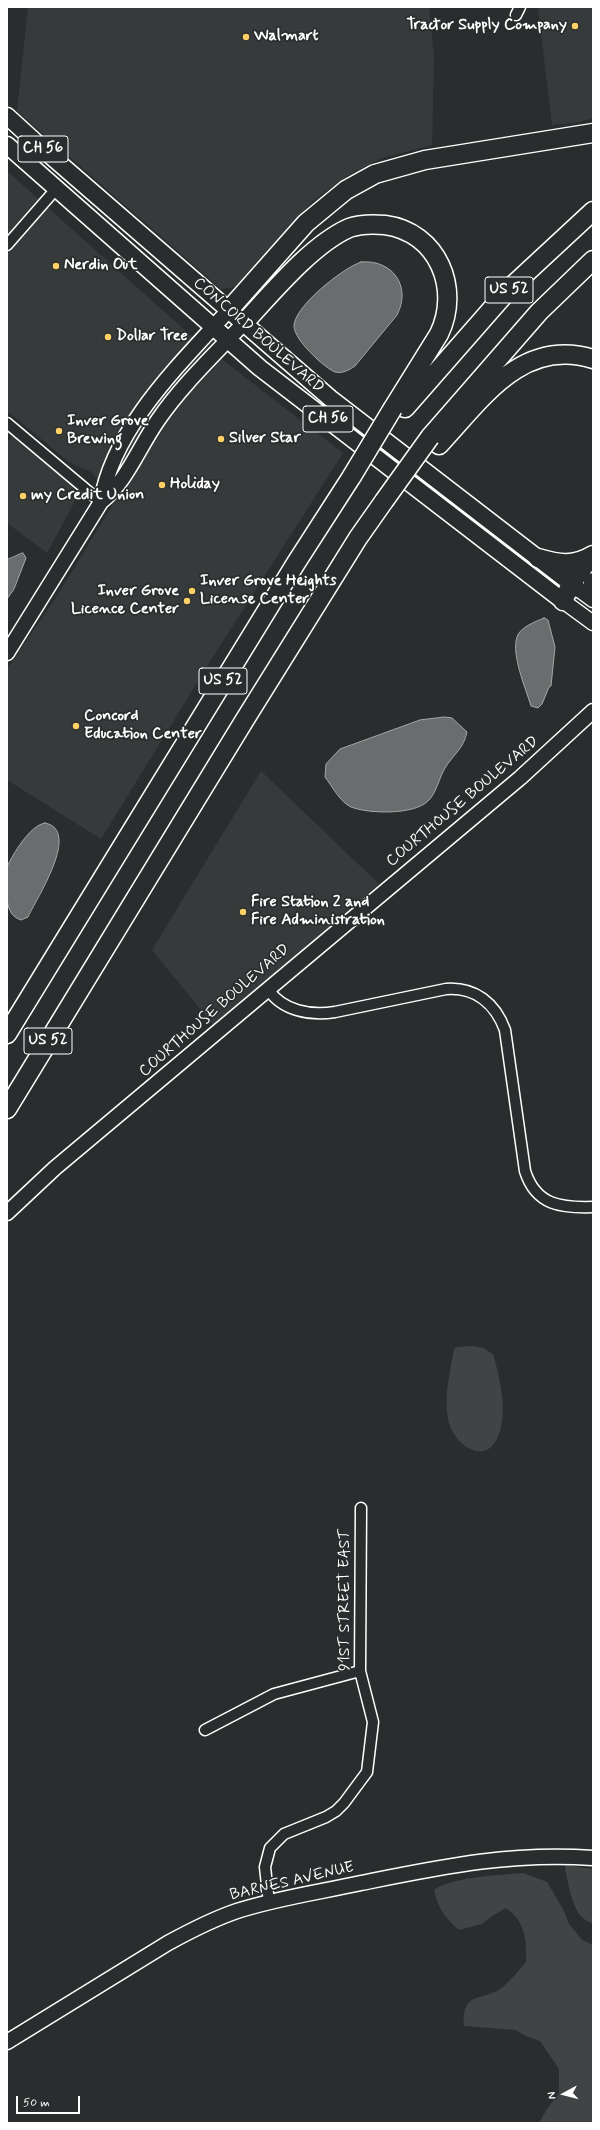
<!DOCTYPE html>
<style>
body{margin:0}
#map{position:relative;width:600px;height:2130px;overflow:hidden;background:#2a2d2e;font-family:Mynerve,sans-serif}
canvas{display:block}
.frame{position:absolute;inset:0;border:8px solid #fff;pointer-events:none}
.north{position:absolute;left:544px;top:2074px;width:40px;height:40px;-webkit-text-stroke:3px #2a2d2e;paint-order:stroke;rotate:263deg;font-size:11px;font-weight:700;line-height:16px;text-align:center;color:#fff}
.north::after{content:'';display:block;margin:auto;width:14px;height:18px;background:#fff;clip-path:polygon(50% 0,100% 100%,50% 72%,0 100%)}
.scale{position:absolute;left:16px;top:2096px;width:64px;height:18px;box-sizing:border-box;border:2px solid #fff;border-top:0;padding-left:5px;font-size:12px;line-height:14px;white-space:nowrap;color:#fff;-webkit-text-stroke:3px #2a2d2e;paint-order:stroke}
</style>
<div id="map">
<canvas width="600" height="2130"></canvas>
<div class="frame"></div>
<div class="north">N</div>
<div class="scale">50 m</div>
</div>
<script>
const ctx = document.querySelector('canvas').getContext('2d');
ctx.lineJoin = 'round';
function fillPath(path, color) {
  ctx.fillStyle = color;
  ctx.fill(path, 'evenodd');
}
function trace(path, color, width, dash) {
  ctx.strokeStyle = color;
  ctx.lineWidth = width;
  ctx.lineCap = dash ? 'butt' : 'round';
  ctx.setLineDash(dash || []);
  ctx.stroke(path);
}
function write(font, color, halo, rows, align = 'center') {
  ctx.font = font + ' Mynerve,sans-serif';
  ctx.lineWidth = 3.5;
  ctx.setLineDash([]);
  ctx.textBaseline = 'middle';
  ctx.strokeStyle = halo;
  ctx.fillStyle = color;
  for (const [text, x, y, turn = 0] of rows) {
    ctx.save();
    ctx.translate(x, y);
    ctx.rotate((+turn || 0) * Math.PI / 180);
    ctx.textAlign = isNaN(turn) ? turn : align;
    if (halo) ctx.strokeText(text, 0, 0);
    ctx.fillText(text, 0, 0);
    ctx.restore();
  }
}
fillPath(new Path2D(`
 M 28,7 L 429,7 L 434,57 L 432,145 L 382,158 L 349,175 L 314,200 L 235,287 L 221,289 L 17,111 Z
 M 538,7 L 593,7 L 593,118 L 580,122 L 552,125 Z
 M 7,171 L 188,333 L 343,453 L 211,660 L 101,839 L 7,780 L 7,669 L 57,596 L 116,499 L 91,472 L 69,462 L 7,411 Z
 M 13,435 L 80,492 L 47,553 L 7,523 L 7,443 Z
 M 261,771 L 379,884 L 215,1027 L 152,950 Z`), '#373a3b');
fillPath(new Path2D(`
 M 472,1346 L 483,1348 L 493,1354 C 500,1378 509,1415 497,1439 C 483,1466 454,1443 449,1423 C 443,1400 450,1372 454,1349 L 457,1347 Z
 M 566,1865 L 593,1869 L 593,1923 C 572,1919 570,1887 565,1870 Z
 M 523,1873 L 547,1882 L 563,1909 L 569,1924 L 582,1940 L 593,1945 L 593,2123 L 539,2123 L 547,2109 L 559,2093 L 559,2069 L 540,2041 L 528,2037 L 515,2030 L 464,2026 C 462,1989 482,2003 503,1987 C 511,1980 519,1970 526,1962 C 527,1940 525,1921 506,1908 L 492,1916 L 482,1924 L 459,1930 C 445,1918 438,1908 434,1890 C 451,1877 501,1875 523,1873 Z`), '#414445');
const water = new Path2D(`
 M 361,262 C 392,259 412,286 397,315 L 355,366 C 349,370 342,374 335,372 C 323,367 295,340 294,327 C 293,307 343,268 361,262 Z
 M 23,553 L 26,558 L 14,589 L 7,599 L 7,560 Z
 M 544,618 L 548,620 L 555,647 L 551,686 L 549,687 L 542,704 L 538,708 L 531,706 C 526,689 511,655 517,637 C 520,627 535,622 544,618 Z
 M 445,717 L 452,718 L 467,732 C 464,748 453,755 445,768 C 439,778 436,794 428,801 C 414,815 369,814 351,807 C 340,802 332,786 325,777 L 326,764 L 340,749 L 420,720 Z
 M 45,823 C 82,830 36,899 28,917 L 21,920 C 5,915 7,896 7,883 C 7,878 6,871 7,867 C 13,854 30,825 45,823 Z`);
fillPath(water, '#6a6c6d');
trace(water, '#a6a7a7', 1);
const street = new Path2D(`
 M 516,15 L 520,7
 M 7,245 L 56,189
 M 7,423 L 101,502
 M 268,989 C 282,1011 311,1016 335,1012 L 446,989 C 475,987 495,1003 505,1030 L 525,1171 C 536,1206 562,1208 593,1207
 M 205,1730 L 274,1694 L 360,1671
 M 269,1903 L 265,1867 L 270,1848 L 284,1834 L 326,1817 L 336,1811 L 344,1803 L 367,1772 L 373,1722 L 360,1671 L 361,1508`);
const secondary = new Path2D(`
 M 101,502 C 113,428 179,365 228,311
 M 578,589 L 593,600
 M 563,601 L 593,623
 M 7,653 L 101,502 C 127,481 139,447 158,420 C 182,385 214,355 243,324
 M 7,1213 L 55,1168 L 520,778 L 593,711
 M 7,2042 L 168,1943 C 190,1931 213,1919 237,1911 C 277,1898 320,1892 361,1883 C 441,1867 511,1852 593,1858`);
const primary = new Path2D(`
 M 7,116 L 52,157 L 330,398 L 578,589
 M 7,145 L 260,368 L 563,601`);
const highway = new Path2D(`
 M 228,311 L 306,223 L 346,190 L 375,174 L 425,160 L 593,133
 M 243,324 C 271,294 311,245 349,228 C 360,224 373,224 385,225 C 438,232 461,289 439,334 L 393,408
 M 405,408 L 511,287 L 593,211
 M 430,437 L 539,312 L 593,260
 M 439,445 C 481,400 522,337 593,359
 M 538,558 C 559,564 573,567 593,555
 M 593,582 L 593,584
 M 563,601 L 571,584 L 591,557
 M 7,1034 L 296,563 L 352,476
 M 7,1109 L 244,721 L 358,538 L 384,501`);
trace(street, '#fff', 13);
trace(secondary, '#fff', 17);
trace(primary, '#fff', 19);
trace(highway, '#fff', 21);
trace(street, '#2a2d2e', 10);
trace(secondary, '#2a2d2e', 14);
trace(primary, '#2a2d2e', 16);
trace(highway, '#2a2d2e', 18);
const highwayBridge = new Path2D(`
 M 352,476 L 393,408
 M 384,501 L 430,437`);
trace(highwayBridge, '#fff', 21, []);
trace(highwayBridge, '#2a2d2e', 18);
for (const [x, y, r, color] of [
 [575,26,4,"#ffd166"],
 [246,37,4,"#ffd166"],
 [56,266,4,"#ffd166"],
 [108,337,4,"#ffd166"],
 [59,431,4,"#ffd166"],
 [221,439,4,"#ffd166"],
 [162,485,4,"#ffd166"],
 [23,496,4,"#ffd166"],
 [192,591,4,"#ffd166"],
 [187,601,4,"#ffd166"],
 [76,726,4,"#ffd166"],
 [243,912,4,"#ffd166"]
]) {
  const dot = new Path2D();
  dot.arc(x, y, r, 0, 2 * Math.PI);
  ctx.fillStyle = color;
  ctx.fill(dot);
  trace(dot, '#2a2d2e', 1.5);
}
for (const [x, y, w] of [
 [43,149,50],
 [509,290,48],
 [328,419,50],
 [223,681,48],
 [48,1041,48]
]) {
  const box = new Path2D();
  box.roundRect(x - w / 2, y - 13, w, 26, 3);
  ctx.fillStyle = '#2a2d2e';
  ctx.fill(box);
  trace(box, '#fff', 1);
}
write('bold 15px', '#fff', null, [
 ["CH 56",43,149],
 ["US 52",509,290],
 ["CH 56",328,419],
 ["US 52",223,681],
 ["US 52",48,1041]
]);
write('bold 16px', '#fff', '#2a2d2e', [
 ["Tractor Supply Company",567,26,"right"],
 ["Walmart",254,37],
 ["Nerdin Out",64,266],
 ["Dollar Tree",116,337],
 ["Inver Grove",67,422],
 ["Brewing",67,440],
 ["Silver Star",229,439],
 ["Holiday",170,485],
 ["my Credit Union",31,496],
 ["Inver Grove Heights",200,582],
 ["License Center",200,600],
 ["Inver Grove",179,592,"right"],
 ["Licence Center",179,610,"right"],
 ["Concord",84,717],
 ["Education Center",84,735],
 ["Fire Station 2 and",251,903],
 ["Fire Administration",251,921]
], 'left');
write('16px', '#fff', '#2a2d2e', [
 ["CONCORD BOULEVARD",258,336,41],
 ["COURTHOUSE BOULEVARD",463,802,-40],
 ["COURTHOUSE BOULEVARD",215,1011,-41],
 ["91ST STREET EAST",346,1600,-90],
 ["BARNES AVENUE",292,1882,-13]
]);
</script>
